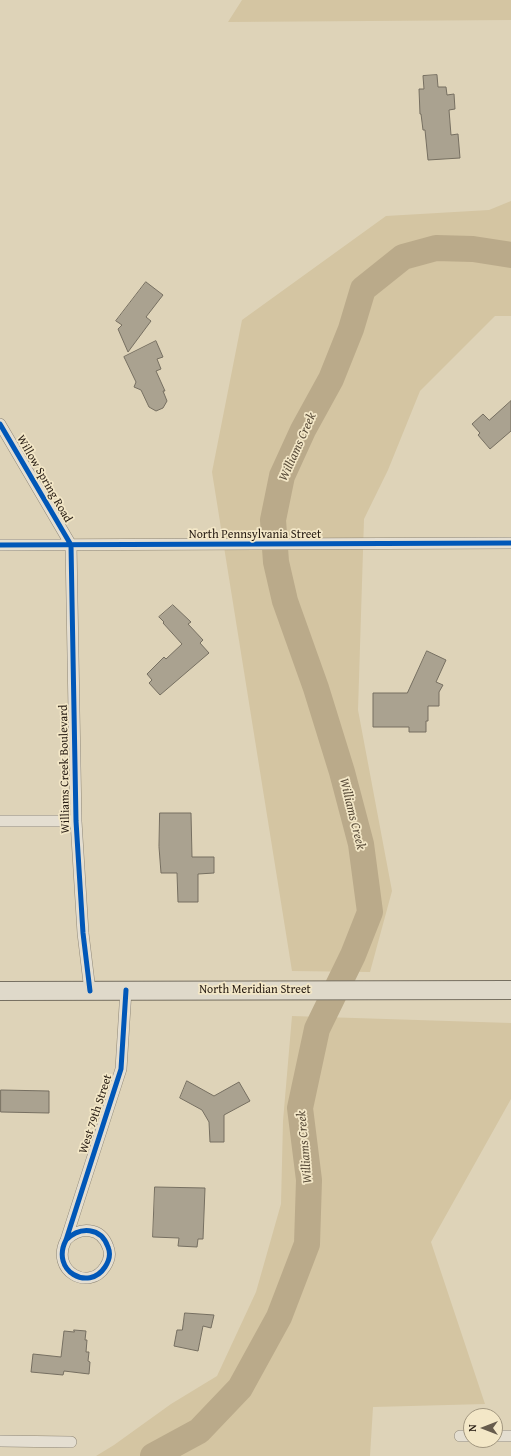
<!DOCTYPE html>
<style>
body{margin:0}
#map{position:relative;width:511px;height:1456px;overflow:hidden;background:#ded3b8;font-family:"Gentium Book Plus",serif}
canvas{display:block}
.north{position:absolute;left:463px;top:1408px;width:40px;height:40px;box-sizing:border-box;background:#f3e7c7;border:1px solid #a1967f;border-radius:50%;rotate:270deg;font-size:11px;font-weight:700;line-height:16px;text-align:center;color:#271c13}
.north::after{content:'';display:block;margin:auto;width:14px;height:18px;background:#675c4d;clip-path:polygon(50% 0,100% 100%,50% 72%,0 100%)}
</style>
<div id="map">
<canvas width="511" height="1456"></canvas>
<div class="north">N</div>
</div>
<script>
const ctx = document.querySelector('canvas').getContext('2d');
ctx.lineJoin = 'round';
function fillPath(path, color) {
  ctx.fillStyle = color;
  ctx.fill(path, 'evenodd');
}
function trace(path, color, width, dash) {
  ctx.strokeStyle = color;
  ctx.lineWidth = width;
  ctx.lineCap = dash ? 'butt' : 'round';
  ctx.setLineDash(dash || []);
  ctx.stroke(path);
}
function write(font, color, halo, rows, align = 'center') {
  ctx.font = font + ' "Gentium Book Plus",serif';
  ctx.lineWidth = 3.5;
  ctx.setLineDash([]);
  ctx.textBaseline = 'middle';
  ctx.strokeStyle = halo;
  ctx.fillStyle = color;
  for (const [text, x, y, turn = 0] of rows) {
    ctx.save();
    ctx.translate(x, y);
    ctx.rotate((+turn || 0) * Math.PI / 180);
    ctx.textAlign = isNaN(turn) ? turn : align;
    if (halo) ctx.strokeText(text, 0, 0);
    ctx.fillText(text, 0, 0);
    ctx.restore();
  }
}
fillPath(new Path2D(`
 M 242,0 L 511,0 L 511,20 L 228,22 Z
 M 511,201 L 511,316 L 495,316 L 420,391 L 388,470 L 364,519 L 358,710 L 392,891 L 370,972 L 292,971 L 212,472 L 242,320 L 386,216 L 489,210 Z
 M 292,1016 L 511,1023 L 511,1099 L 431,1242 L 485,1404 L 373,1407 L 370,1456 L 96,1456 L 114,1445 L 171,1404 L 217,1376 L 256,1292 L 281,1204 L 283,1121 Z`), '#d4c5a2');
trace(new Path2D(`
 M 153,1456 L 199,1431 L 240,1388 L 279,1317 L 307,1244 L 309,1180 L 300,1108 L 317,1029 L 353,955 L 370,912 L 361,844 L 342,772 L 316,688 L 285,601 L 276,562 L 273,520 L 282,476 L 303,430 L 331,379 L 351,329 L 363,289 L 403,257 L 436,248 L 473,249 L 511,255`), '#baaa8a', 26);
const building = new Path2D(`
 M 437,75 L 438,87 L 446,87 L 447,95 L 454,94 L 455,109 L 449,110 L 451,135 L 458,134 L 460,158 L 428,160 L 425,130 L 423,130 L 421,114 L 420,114 L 419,89 L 424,89 L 423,76 Z
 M 146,282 L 163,295 L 146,317 L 151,321 L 128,352 L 118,329 L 122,325 L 116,321 Z
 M 156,341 L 163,357 L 157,359 L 161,369 L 156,371 L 165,391 L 163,391 L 167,401 L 163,408 L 156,411 L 149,407 L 141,390 L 134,387 L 136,382 L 124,357 Z
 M 511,401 L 511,431 L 490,449 L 478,435 L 480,433 L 472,424 L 483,414 L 489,420 Z
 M 173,605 L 191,622 L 188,624 L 203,640 L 200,643 L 209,653 L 160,695 L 149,683 L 152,680 L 147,674 L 164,657 L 166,659 L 182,644 L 163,623 L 164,622 L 159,617 Z
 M 427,651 L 446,660 L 436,682 L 443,685 L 439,692 L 439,706 L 428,706 L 428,721 L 426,721 L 426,732 L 409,732 L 409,727 L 373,727 L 373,693 L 407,693 Z
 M 160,813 L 191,813 L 192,857 L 214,857 L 214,873 L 198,874 L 198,902 L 178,902 L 177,873 L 161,873 L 159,847 Z
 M 187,1081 L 214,1096 L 239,1082 L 250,1101 L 224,1115 L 224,1142 L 210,1142 L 209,1122 L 202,1110 L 180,1098 Z
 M 1,1090 L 49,1091 L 49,1113 L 1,1112 Z
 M 155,1187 L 205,1188 L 203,1239 L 198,1239 L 197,1247 L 178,1246 L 179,1238 L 153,1237 Z
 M 185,1313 L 214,1315 L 211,1328 L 203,1326 L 198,1351 L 174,1346 L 177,1330 L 182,1330 Z
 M 74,1330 L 86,1331 L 85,1340 L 87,1340 L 86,1352 L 89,1352 L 88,1361 L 90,1362 L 89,1374 L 64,1371 L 63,1375 L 31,1372 L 33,1354 L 61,1357 L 64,1331 L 74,1332 Z`);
fillPath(building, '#aaa290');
trace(building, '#766f61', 1);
const street = new Path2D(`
 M 0,424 L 71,545 L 76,821 L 83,933 L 90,991
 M 0,545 L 511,543
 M 0,821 L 76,821
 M 66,1240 C 80,1226 101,1227 108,1247 C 111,1254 109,1261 105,1267 C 89,1292 50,1271 66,1240 L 121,1069 L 126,990
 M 460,1436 L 471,1436
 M 495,1436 L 511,1436
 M 0,1441 L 71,1442`);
const primary = new Path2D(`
 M 0,991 L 511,990`);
trace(street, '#8f8777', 12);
trace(primary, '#766f61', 20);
trace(street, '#e4ded1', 11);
trace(primary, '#dfd9ca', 18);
trace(new Path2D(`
 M 0,424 L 71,545 L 76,821 L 83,933 L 90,991
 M 0,545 L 511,543
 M 66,1240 C 80,1226 101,1227 108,1247 C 111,1254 109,1261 105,1267 C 89,1292 50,1271 66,1240 L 121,1069 L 126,990`), '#0057b8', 5);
write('12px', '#271c13', '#f3e7c7', [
 ["Willow Spring Road",44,479,60],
 ["North Pennsylvania Street",255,535],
 ["Williams Creek Boulevard",65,769,-91],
 ["North Meridian Street",255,990],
 ["West 79th Street",96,1114,-72]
]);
write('italic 13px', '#5b4e3b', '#f3e7c7', [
 ["Williams Creek",298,447,-66],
 ["Williams Creek",352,814,76],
 ["Williams Creek",305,1147,-95]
]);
</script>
